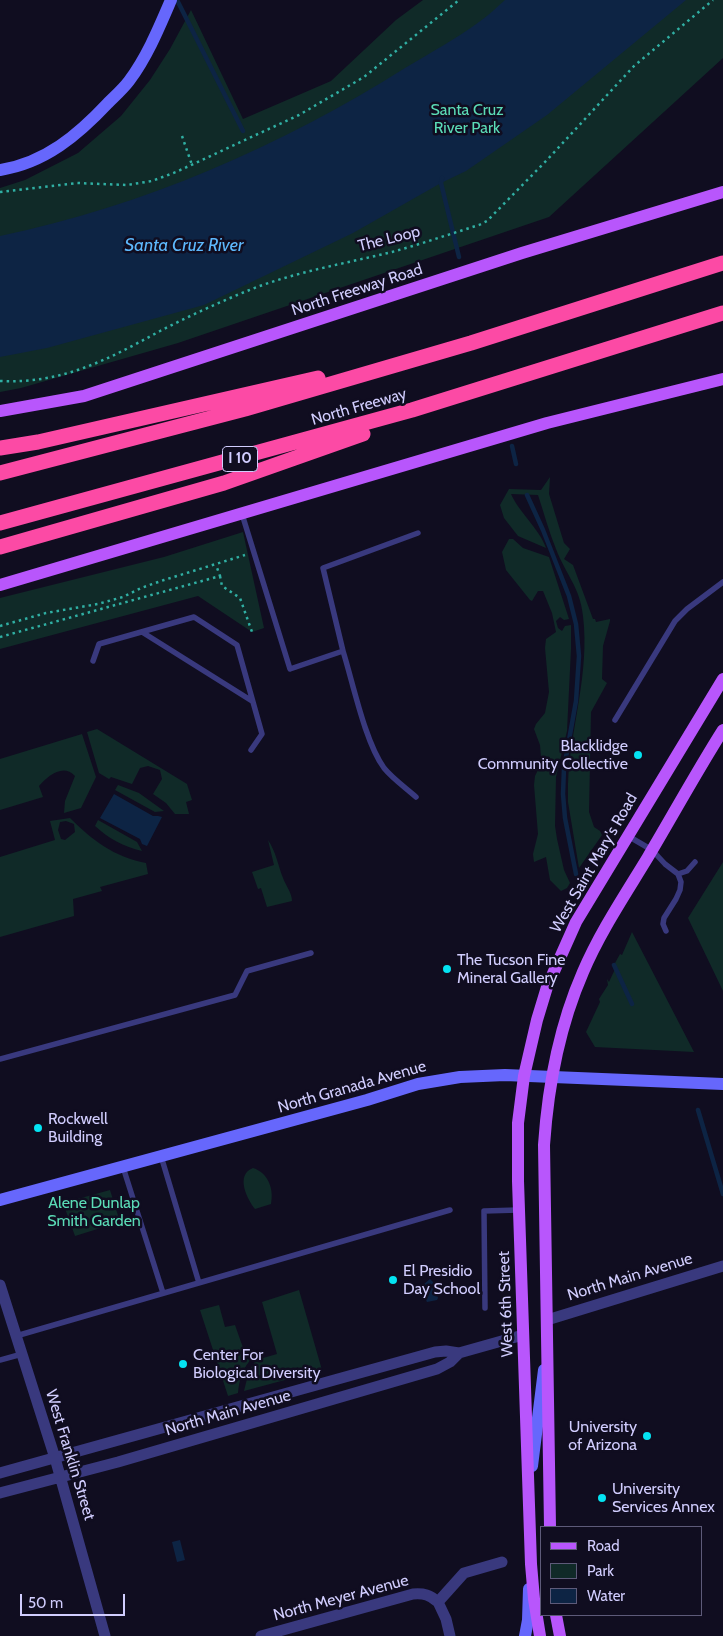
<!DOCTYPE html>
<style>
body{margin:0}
#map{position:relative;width:723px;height:1636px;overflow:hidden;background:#100d20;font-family:Cabin,sans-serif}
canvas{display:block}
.legend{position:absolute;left:540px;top:1526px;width:162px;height:90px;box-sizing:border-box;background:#100d20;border:1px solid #5d5a79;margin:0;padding:6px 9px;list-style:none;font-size:15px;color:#d1cdfe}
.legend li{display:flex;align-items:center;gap:10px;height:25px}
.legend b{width:25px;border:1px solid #5d5a79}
.scale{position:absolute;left:20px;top:1594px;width:105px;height:22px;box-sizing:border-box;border:2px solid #d1cdfe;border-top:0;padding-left:6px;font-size:15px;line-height:18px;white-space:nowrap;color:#d1cdfe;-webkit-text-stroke:4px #100d20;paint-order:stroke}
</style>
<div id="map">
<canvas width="723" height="1636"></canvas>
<ul class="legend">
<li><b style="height:6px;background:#b856fc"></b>Road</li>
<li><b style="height:14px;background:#102a28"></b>Park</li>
<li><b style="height:14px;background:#0d2444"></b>Water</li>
</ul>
<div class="scale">50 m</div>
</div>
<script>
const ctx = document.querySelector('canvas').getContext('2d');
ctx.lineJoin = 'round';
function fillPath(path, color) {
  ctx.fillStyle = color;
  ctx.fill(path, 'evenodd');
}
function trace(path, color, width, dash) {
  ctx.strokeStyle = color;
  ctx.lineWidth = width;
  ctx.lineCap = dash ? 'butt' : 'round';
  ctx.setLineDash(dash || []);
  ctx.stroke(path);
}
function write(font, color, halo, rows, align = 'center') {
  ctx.font = font + ' Cabin,sans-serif';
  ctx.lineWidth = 5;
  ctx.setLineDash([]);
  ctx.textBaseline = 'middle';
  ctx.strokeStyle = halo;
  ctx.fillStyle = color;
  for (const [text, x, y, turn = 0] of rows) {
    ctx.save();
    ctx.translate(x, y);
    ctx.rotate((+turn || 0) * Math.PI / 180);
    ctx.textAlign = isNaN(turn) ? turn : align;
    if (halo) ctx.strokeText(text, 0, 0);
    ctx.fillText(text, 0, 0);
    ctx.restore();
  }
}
fillPath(new Path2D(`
 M 423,0 L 723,0 L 723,58 L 549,217 L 178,343 L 21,388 L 0,392 L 0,188 L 25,180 L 78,153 L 121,116 L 150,80 L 170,49 L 191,10 L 243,119 L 331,81 L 396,20 Z
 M 550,477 L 549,494 L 564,543 L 570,549 L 564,559 L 573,565 L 593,619 L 595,619 L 596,622 L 610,619 L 610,621 L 603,646 L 602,679 L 607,683 L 591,712 L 589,812 L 594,827 L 600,831 L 602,835 L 579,868 L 568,802 L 568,784 C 570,728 590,674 583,616 C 580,587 566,575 556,549 C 549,532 544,513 538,495 L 511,494 C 520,514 539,528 546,548 L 518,536 L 504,518 L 500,505 L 509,489 L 541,490 Z
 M 243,532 L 264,628 L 252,632 L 198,596 L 0,649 L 0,598 L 164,557 Z
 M 509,539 L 513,539 L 523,548 L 549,557 L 569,619 L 564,620 L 560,617 L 556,621 L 558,628 L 562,631 L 565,626 L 571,625 L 571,649 L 567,731 L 556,777 L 555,826 L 557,839 L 564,870 L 570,883 L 567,888 L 561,891 L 550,880 L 546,857 L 534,862 L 533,854 L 538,834 L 534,785 L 535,776 L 540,766 L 541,757 L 540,745 L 534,729 L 536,724 L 545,713 L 549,692 L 545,648 L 546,639 L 556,632 L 552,613 L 543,591 L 538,591 L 532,601 L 530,600 L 506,570 L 502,552 Z
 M 97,729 L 187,784 L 192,800 L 186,802 L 189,814 L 175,814 L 166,803 L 153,794 L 162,779 L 160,770 L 148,766 L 140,768 L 132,784 L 111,777 L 109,779 L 99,773 L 87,732 Z
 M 82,734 L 96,777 L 81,808 L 64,813 L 65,801 L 75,776 C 63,763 48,776 39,786 L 43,797 L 0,810 L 0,759 Z
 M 118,785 L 139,793 L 164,811 L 155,812 L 115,790 Z
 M 70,818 C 92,840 114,857 146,863 L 148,874 L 100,887 L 102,891 L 73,899 L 74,916 L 0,937 L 0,857 L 55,840 L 50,821 ZM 66,821 L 74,824 L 75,832 L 65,840 L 61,839 L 58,830 L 60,822 Z
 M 98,820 L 137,842 L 142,851 C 124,847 108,838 95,826 Z
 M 268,840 C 276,852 278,865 283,878 C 286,886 292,893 292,901 L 267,907 L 261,888 L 258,889 L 252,872 L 274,865 Z
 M 723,862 L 723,991 L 688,918 Z
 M 632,932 L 694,1052 L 595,1047 L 586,1032 L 600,1002 L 599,999 L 608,985 L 607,979 L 609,982 L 616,967 L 615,963 L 620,954 L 622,955 Z
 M 253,1168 C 269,1173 274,1190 271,1204 L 255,1209 C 247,1199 235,1175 253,1168 Z
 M 110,1190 L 120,1222 L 75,1236 L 63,1203 Z
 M 299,1290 L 322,1370 L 244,1391 L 249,1371 L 256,1360 L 277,1354 L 262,1302 Z
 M 219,1305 L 225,1327 L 235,1325 L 247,1359 L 253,1357 C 243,1367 239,1380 238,1393 L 228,1396 L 200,1310 Z`), '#102a28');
fillPath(new Path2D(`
 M 505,0 L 686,0 L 547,115 L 466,171 L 441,183 L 353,233 L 204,305 L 47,348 L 0,357 L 0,236 C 144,206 281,146 405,68 C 430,53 456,39 479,22 C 488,16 497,7 505,0 Z
 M 114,794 L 153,816 L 158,816 L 162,817 L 147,846 L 142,844 L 140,839 L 100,818 Z
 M 430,1279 L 433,1282 L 438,1298 L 437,1300 L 427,1302 L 423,1294 L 424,1284 Z
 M 180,1540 L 185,1560 L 177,1562 L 172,1542 Z`), '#0d2444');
trace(new Path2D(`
 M 177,0 L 243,131
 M 442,178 L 441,183 L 459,257
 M 512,446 L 516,464
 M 527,495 L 543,530 L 569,596 L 576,624 L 579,656 L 576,701 L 564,768 L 563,794 L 565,818 L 576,874
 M 614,965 L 632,1004
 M 698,1110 L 723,1194`), '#0d2444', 4.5);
trace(new Path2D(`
 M 182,136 L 192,165
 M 0,192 L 77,183 L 127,185 L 152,181 L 176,172 L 299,115 L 364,77 L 459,0
 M 0,381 C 62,384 107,360 160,331 C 191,315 224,300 257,287 C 301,271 347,263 392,252 C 421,244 450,234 479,225 L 487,221 L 547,160 L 634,66 L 713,0
 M 220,576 L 222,586 L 240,598 L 252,632
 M 0,626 L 46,613 L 98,604 L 123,597 L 141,588 L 164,580 L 245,555
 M 0,637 L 220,576 L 216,565`), '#30afa3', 2.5, [2.5, 4]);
trace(new Path2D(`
 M 242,514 L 290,669 L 343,651 C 353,683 365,742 384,768 C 393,779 406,788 416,797
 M 142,632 L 252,701
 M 343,651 L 323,568 L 418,533
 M 93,661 L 99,644 L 194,617 L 237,645 L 262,734 L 251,750
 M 615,720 L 675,621 L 687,609 L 723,582
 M 628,836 L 652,850 L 665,864 L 678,874 L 681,882 L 680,890 L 676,899 L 664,918 L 663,924 L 666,931
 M 678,874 L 687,871 L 695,862
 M 0,1059 L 235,995 L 247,971 L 311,953
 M 161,1156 L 199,1283
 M 123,1167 L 163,1293
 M 485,1308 L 484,1211 L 518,1210
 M 16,1336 L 450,1210
 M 0,1360 L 22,1354`), '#39397e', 5.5);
trace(new Path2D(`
 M 0,1285 L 55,1458 L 105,1636
 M 547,1320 L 723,1266
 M 0,1473 L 435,1352 L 446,1351 L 459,1353 L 523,1335
 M 0,1493 L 118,1462 L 437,1369 L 450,1362 L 459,1353
 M 438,1602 L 446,1619 L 450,1636
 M 261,1636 L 413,1594 C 424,1593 430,1595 438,1602 L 464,1573 L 502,1562`), '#39397e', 11);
trace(new Path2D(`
 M 0,170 C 45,163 78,135 108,103 C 115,96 123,89 129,81 C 147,57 159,28 171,0
 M 0,1200 L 367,1100 L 418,1084 L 460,1077 L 505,1075 L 723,1084
 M 532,1466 L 544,1370
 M 525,1636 L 528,1620 L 529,1589`), '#6667fc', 12);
trace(new Path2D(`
 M 0,411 L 84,396 L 522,253 L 723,192
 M 0,585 L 547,423 L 723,379
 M 550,1527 L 544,1145 C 548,1086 559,1027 583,972 C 600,932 625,895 648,857 C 673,815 697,771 723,730
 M 556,1615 L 560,1636
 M 540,1636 L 534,1599 L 531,1564 L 518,1181 L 518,1123 L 524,1076 L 537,1020 L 547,987 L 576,922 L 723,679`), '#b856fc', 12);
trace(new Path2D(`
 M 0,448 L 38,442 L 318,378
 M 0,473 L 245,409 L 471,343 L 723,263
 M 0,523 L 412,410 L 723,313
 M 0,547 L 224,483 L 363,434`), '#fc4aa5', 15);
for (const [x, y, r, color] of [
 [638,755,5,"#04e3f2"],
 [447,969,5,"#04e3f2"],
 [38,1128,5,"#04e3f2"],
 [393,1280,5,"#04e3f2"],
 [183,1364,5,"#04e3f2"],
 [647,1436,5,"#04e3f2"],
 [602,1498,5,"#04e3f2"]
]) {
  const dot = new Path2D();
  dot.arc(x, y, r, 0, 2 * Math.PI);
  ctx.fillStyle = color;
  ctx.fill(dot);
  trace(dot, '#100d20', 2);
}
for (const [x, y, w] of [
 [240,459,35]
]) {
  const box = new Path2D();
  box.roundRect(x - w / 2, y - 12.5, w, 25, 4);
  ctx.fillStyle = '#100d20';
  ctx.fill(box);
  trace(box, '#d1cdfe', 1);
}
write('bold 15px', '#d1cdfe', null, [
 ["I 10",240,459]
]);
write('16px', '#5bdcb7', '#100d20', [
 ["Santa Cruz",467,110],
 ["River Park",467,128],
 ["Alene Dunlap",94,1203],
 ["Smith Garden",94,1221]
]);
write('16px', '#d1cdfe', '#100d20', [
 ["The Loop",389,239,-14],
 ["North Freeway Road",357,290,-18],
 ["North Freeway",359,407,-16],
 ["West Saint Mary's Road",594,863,-60],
 ["North Granada Avenue",352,1087,-16],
 ["North Main Avenue",630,1277,-17],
 ["West 6th Street",506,1304,-92],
 ["North Main Avenue",228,1413,-16],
 ["West Franklin Street",70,1455,73],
 ["North Meyer Avenue",341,1598,-15]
]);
write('16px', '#d1cdfe', '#100d20', [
 ["Blacklidge",628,746,"right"],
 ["Community Collective",628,764,"right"],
 ["The Tucson Fine",457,960],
 ["Mineral Gallery",457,978],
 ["Rockwell",48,1119],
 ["Building",48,1137],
 ["El Presidio",403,1271],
 ["Day School",403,1289],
 ["Center For",193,1355],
 ["Biological Diversity",193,1373],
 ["University",637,1427,"right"],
 ["of Arizona",637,1445,"right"],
 ["University",612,1489],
 ["Services Annex",612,1507]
], 'left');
write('italic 18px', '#5db8fc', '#100d20', [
 ["Santa Cruz River",184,246]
]);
</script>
